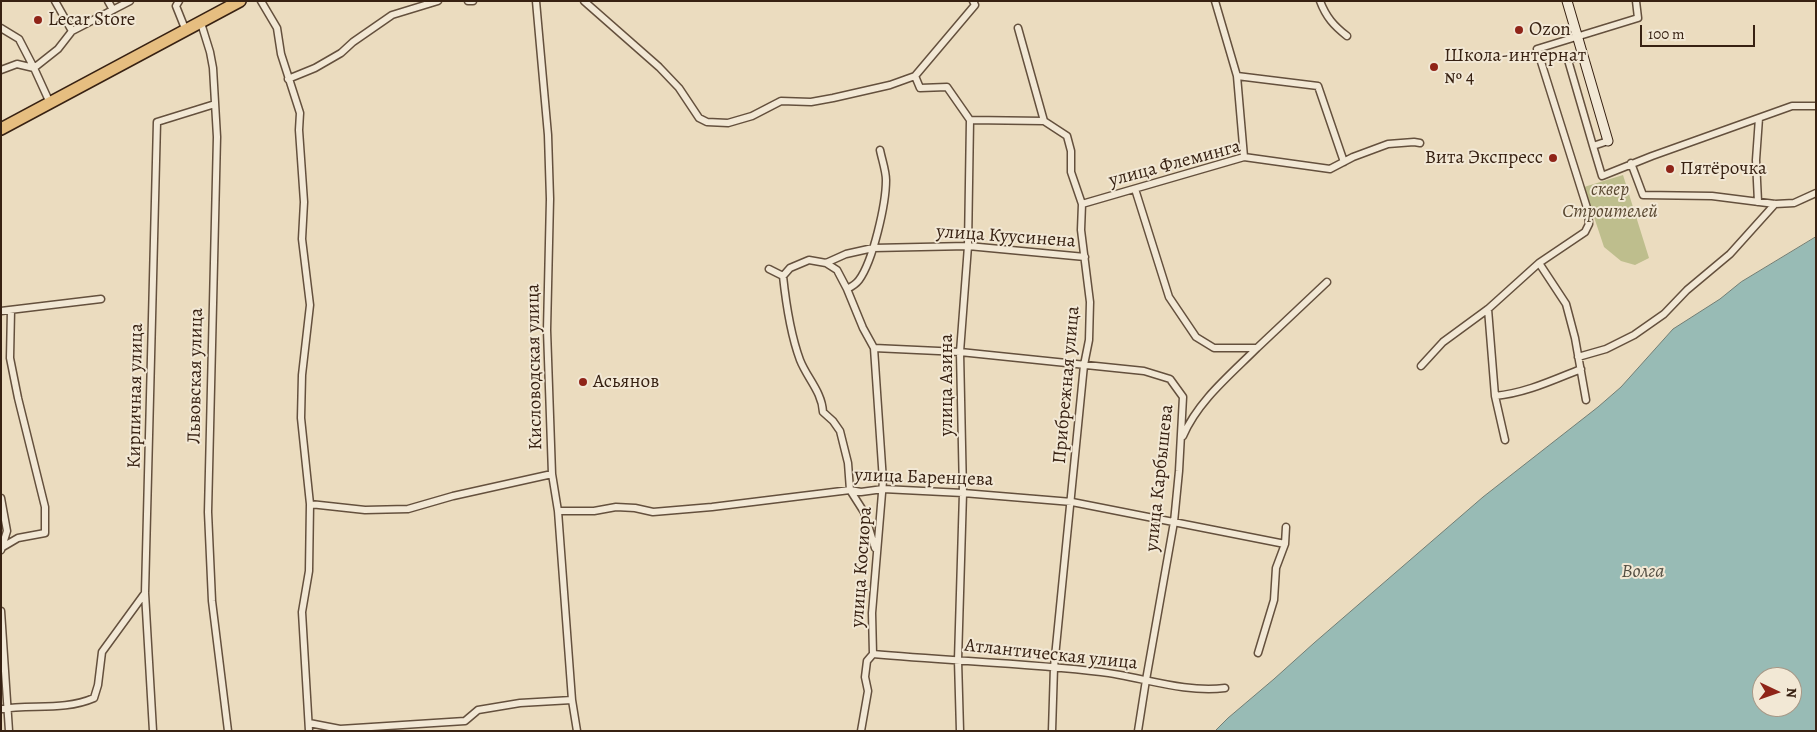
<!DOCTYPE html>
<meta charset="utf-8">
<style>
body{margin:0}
#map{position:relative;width:1817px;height:732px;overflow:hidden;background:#ebdcbf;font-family:Alegreya,serif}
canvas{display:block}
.frame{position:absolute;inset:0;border:2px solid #372112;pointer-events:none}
.north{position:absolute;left:1752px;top:667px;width:50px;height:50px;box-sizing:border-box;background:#f2e8d5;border:1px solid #a79887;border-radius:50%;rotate:93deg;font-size:14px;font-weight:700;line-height:20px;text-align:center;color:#372112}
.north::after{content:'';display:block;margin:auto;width:18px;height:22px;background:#8f2418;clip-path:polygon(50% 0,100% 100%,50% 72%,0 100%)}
.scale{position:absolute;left:1640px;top:25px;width:115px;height:22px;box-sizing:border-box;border:2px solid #372112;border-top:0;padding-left:6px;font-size:15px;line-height:18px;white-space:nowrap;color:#372112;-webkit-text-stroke:4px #f2e8d5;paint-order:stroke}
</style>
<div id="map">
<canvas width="1817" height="732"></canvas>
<div class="frame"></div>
<div class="north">N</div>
<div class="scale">100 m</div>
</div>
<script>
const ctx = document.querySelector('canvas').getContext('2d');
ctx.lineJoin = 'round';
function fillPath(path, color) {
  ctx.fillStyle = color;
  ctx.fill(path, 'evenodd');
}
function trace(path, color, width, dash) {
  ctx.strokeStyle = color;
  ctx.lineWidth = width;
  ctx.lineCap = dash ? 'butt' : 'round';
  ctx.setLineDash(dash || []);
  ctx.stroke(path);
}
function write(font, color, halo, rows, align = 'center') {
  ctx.font = font + ' Alegreya,serif';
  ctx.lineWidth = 4;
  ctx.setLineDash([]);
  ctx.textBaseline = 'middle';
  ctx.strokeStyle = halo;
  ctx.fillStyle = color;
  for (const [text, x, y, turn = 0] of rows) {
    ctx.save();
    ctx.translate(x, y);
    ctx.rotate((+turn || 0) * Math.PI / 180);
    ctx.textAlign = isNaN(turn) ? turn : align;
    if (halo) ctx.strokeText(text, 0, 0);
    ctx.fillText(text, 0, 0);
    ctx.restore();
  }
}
fillPath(new Path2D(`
 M 1623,175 L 1649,258 L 1635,265 L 1621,261 L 1604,247 L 1584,187 Z`), '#bebe8d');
const water = new Path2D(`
 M 1816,237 L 1816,731 L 1215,731 L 1228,718 L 1274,679 L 1314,643 L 1483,497 L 1598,407 L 1621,387 L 1673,329 L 1720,299 L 1741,282 ZM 1762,677 L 1792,677 L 1792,707 L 1762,707 Z`);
fillPath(water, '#98bbb5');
trace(water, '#717d74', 1);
const street = new Path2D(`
 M 55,1 L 72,31 L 130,1
 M 108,1 L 113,10
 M 179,1 L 176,6 L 186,31
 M 261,1 L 277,28 L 281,54 L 300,113 L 299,130 L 304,202 L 302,239 L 310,305 L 302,375 L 301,418 L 310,504 L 309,571 L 302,612 L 309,731
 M 468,1 L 473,1
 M 536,1 L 548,135 L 550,199 L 547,330 L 552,474 L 558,511 L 572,700 L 577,731
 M 584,1 L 659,67 L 679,88 L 699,118 L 707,122 L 728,123 L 752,116 L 781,101 L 811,102 L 833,98 L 890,85 L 915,76 L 975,5 L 973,1
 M 1215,1 L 1237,76 L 1244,157
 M 1320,1 C 1326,17 1334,26 1347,36
 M 201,23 L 210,52 L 213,68 L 217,137 L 208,512 L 212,601 L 228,731
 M 1,28 L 19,39 L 34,68 L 17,64 L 1,70
 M 1018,28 L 1044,121 L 1067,136 L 1071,151 L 1071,172 L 1082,204 L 1081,230 L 1090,302 L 1089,340 L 1084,365 L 1054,667 L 1052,731
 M 1583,56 L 1568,60 L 1593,146
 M 915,76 L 920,88 L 947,87 L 970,120 L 968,246 L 960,352 L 963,493 L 958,660 L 960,731
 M 1237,76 L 1318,86 L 1344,162
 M 288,79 L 315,68 L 341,53 L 353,42 L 392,15 L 438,1
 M 50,103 L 34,68 L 58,49 L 72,31
 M 970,120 L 1044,121
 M 1608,141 L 1593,146 L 1602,176 L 1652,156 L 1792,106 L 1816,106
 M 1631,163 L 1643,195 L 1712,196 L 1775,204 L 1794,203 L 1816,193
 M 1135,189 L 1169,297 L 1196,337 L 1214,348 L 1257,348 L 1327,282
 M 1758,202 L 1756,160 L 1759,118
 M 1082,204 L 1244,157 L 1330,169 L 1353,157 L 1388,144 L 1414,142 L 1420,143
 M 826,263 L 837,270 L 847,289
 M 769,269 L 783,276 C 786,304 790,333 800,360 C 807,378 822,392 823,412 L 833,421 L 840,431 L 848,463 L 850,490 L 864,512 L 875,548
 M 783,276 L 790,268 L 809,260 L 826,263 L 846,254 L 873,248 L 968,246 L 1085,257
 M 1488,309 L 1495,396 L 1505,440
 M 1,311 L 101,299
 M 874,348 L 960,352 L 1144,371 L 1170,379 L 1183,397 L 1179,471 L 1174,522 L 1146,680 L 1138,731
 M 1578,357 L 1606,349 L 1634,335 L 1664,314 L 1687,290 L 1730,254 L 1775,204
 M 1421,366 L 1443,342 L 1488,309 L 1539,263
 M 1495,396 C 1526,393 1553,380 1581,369
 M 1586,400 L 1575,338 L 1566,304 L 1539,263 L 1585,232 L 1589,224 L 1588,211 L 1537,49 L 1638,18 L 1636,1
 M 1183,436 C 1198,401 1230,375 1257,348
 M 1,498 L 7,531 L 1,550
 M 310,504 L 365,510 L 408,509 L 453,496 L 552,474
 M 558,511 L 594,511 L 616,507 L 635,508 L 653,512 L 712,507 L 850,490 L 861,492 L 883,489 L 963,493 L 1072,502 L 1285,544
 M 1,548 L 18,538 L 45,533 L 45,507 L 18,398 L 10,358 L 11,310
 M 1,611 L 9,731
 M 1258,653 L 1274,600 L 1276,568 L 1285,544 L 1286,527
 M 873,654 C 949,661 1025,663 1101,672 C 1142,677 1183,693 1225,688
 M 1,709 C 32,704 64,711 94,698 L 98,685 L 102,652 L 145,593
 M 309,723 L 340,729 L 465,721 L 478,710 L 520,703 L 572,700
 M 153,731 L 145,593 L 157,122 L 215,104
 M 861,731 L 868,691 L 865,677 L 867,661 L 873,654 L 872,613 L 883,481 L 874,348 L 863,328 L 847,289 C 851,287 856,284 859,280 C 873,261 886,204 886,180 C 886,171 882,160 880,150`);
const secondary = new Path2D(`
 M 1567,1 L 1608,141`);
const highway = new Path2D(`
 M 1,129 L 240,1`);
trace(street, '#64503d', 9);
trace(secondary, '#372112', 11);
trace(highway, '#372112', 14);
trace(street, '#f2e8d5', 6);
trace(secondary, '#f2e8d5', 9);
trace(highway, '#e6be80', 11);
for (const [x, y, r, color] of [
 [38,20,5,"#8f2418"],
 [1519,30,5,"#8f2418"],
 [1434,67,5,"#8f2418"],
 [1553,158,5,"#8f2418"],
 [1670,169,5,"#8f2418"],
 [583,382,5,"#8f2418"]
]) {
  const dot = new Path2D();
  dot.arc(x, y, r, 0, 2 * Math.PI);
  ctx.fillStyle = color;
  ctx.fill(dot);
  trace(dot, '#f2e8d5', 2);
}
write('19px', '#372112', '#f2e8d5', [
 ["Lecar Store",48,20],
 ["Ozon",1529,30],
 ["Школа-интернат",1444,56],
 ["№ 4",1444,78],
 ["Вита Экспресс",1543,158,"right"],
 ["Пятёрочка",1680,169],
 ["Асьянов",593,382]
], 'left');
write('19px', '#372112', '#f2e8d5', [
 ["улица Флеминга",1175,164,-15],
 ["улица Куусинена",1006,237,4],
 ["Кисловодская улица",535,367,-91],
 ["Львовская улица",196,376,-89],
 ["улица Азина",947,385,-90],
 ["Прибрежная улица",1067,385,-85],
 ["Кирпичная улица",136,396,-89],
 ["улица Баренцева",924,478,2],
 ["улица Карбышева",1160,478,-84],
 ["улица Косиора",862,567,-86],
 ["Атлантическая улица",1051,655,6]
]);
write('italic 19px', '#594831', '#f2e8d5', [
 ["сквер",1610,190],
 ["Строителей",1610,212]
]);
write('italic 20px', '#544f43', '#f2e8d5', [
 ["Волга",1643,572]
]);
</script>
